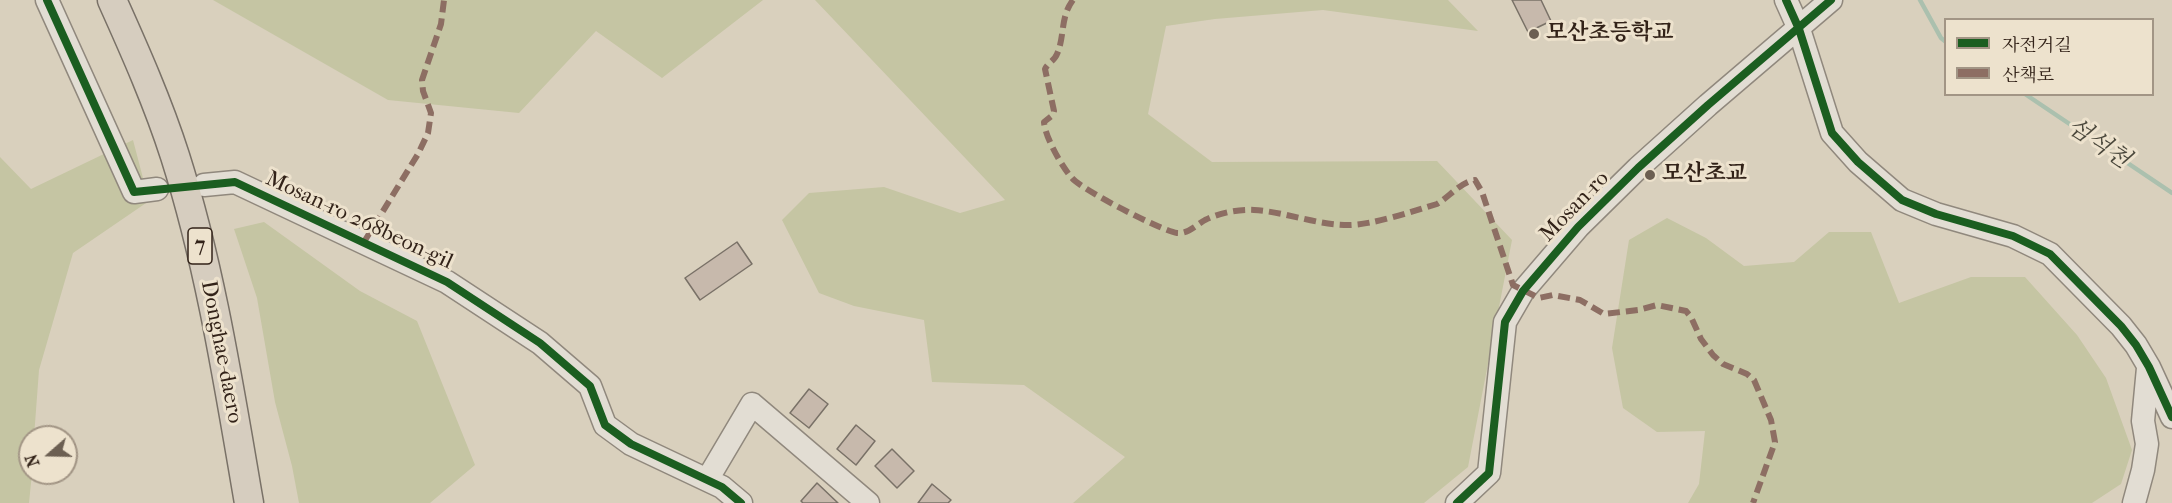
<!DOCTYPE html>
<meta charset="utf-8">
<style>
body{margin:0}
#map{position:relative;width:2172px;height:503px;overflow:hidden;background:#d9d0bd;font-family:"IM FELL French Canon","Noto Serif KR",serif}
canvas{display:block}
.legend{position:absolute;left:1944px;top:18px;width:210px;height:78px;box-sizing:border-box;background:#ede2cd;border:2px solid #a29585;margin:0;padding:8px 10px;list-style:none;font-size:18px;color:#322218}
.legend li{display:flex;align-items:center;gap:12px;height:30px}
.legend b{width:30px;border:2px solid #a29585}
.north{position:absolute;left:18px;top:425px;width:60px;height:60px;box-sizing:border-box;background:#ede2cd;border:2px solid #a29585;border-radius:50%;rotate:250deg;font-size:16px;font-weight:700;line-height:24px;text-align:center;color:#322218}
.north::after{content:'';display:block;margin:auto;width:21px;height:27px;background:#6c5f52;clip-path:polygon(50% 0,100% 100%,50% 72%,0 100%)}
</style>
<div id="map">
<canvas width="2172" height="503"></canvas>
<ul class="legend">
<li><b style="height:8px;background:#1b5e20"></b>자전거길</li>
<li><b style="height:8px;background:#8d6e63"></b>산책로</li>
</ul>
<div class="north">N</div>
</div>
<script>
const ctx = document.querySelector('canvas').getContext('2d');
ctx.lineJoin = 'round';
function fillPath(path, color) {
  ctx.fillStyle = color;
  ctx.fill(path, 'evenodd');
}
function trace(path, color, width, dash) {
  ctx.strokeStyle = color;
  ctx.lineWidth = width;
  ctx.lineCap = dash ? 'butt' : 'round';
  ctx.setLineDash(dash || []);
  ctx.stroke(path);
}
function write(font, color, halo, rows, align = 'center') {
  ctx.font = font + ' "IM FELL French Canon","Noto Serif KR",serif';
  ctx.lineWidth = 6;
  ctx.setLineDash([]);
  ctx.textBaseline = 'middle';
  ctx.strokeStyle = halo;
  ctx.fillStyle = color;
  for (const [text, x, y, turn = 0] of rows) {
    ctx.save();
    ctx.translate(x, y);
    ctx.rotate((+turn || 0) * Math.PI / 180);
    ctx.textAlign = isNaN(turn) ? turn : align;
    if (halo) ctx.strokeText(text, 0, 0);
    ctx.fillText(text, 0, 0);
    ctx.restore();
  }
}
fillPath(new Path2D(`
 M 213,0 L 763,0 L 662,78 L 596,31 L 519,113 L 388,100 Z
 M 815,0 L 1448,0 L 1478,31 L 1323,10 L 1215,19 L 1166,26 L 1148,114 L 1212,162 L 1437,161 L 1512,240 L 1468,467 L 1424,503 L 1073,503 L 1125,457 L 1024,385 L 932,382 L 924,320 L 854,306 L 819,293 L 782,220 L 809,193 L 884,187 L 960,213 L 1005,200 Z
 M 133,140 L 149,201 L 73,253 L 39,370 L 34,437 L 30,437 L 30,473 L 32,473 L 29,503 L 0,503 L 0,157 L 31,189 Z
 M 1667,218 L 1706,238 L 1744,266 L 1794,262 L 1829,232 L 1871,232 L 1899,303 L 1971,277 L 2025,277 L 2077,335 L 2106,378 L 2132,450 L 2121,484 L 2092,503 L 1688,503 L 1699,484 L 1705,431 L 1657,432 L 1623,408 L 1612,348 L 1629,240 Z
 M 264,222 L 360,291 L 417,321 L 475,465 L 430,503 L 299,503 L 292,466 L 275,402 L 257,298 L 234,229 Z`), '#c5c5a3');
trace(new Path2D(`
 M 1920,0 L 1941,38 L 1946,42
 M 2025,94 L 2172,193`), '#abc0ae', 4.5);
const building = new Path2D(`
 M 1512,0 L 1541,0 L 1551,21 L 1528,32 Z
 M 737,242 L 752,264 L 700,300 L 685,278 Z
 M 809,389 L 828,404 L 809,428 L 790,413 Z
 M 856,425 L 875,441 L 856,465 L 837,449 Z
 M 892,449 L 914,471 L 897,488 L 875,466 Z
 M 817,483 L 838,503 L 803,503 L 801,501 Z
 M 932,484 L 951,500 L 948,503 L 918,503 Z`);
fillPath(building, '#c7b9ac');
trace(building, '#797167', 1.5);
const minor = new Path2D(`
 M 47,0 L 134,192 L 157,189
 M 1786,0 L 1799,29 L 1832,133 L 1858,162 L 1902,200 L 1936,214 L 2013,236 L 2050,254 L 2121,326 L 2136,345 L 2149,367 L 2172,417
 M 204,185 L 235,182 L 447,282 L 540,343 L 590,386 L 605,425 L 631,444 L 722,487 L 741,503
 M 707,480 L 752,404 L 868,503
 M 1457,503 L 1489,473 L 1505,322 L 1523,291 L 1578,227 L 1638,168 L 1708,105 L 1831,0
 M 2134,503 L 2143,470 L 2147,444 L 2143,421 L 2148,368`);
const major = new Path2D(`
 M 112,0 C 135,51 158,103 175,156 C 211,269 229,387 249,503`);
trace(minor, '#90887d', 25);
trace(major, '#797167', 31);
trace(minor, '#e2ddd3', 22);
trace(major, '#d6cdbf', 28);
trace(new Path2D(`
 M 1073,0 C 1060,17 1065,36 1057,54 C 1055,60 1048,63 1045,69 L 1054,111 L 1053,115 L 1044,122 C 1045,137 1062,167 1072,178 C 1082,190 1162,231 1177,233 C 1188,234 1196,225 1205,220 C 1219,213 1239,209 1254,210 C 1286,212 1317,225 1348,225 C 1373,225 1413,211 1437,204 C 1449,197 1462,181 1475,180 L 1482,192 L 1513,285 L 1539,298 L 1553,295 L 1580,300 L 1604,314 L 1638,310 L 1657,305 L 1686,311 L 1691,317 L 1701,339 L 1713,355 L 1723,364 L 1747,374 L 1754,380 L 1771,420 L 1775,442 L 1753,503
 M 364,242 L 418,154 L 428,133 L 431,113 L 423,91 L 422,80 L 441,24 L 444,0`), '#8d6e63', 6, [12, 6]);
trace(new Path2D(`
 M 47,0 L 134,192 L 235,182 L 447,282 L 540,343 L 590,386 L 605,425 L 631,444 L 722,487 L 741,503
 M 1786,0 L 1799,29 L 1832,133 L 1858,162 L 1902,200 L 1936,214 L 2013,236 L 2050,254 L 2121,326 L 2136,345 L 2149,367 L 2172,417
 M 1457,503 L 1489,473 L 1505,322 L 1523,291 L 1578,227 L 1638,168 L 1708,105 L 1831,0`), '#1b5e20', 8);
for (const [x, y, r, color] of [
 [1534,34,6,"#6c5f52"],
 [1650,175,6,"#6c5f52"]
]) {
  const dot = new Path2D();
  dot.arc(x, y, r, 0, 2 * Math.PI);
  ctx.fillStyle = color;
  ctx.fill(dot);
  trace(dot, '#ede2cd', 2);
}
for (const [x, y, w] of [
 [200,246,24]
]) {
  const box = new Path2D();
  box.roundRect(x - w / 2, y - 18, w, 36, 4.5);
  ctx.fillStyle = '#ede2cd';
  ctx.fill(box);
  trace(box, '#322218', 1.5);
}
write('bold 21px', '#322218', null, [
 ["7",200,246]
]);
write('bold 22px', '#322218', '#ede2cd', [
 ["모산초등학교",1546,34],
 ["모산초교",1662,175]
], 'left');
write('22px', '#322218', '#ede2cd', [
 ["Mosan-ro",1575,207,-46],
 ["Mosan-ro 268beon-gil",359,221,25],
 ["Donghae-daero",221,352,79]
]);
write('italic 24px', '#4b483c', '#ede2cd', [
 ["섬석천",2098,144,34]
]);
</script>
